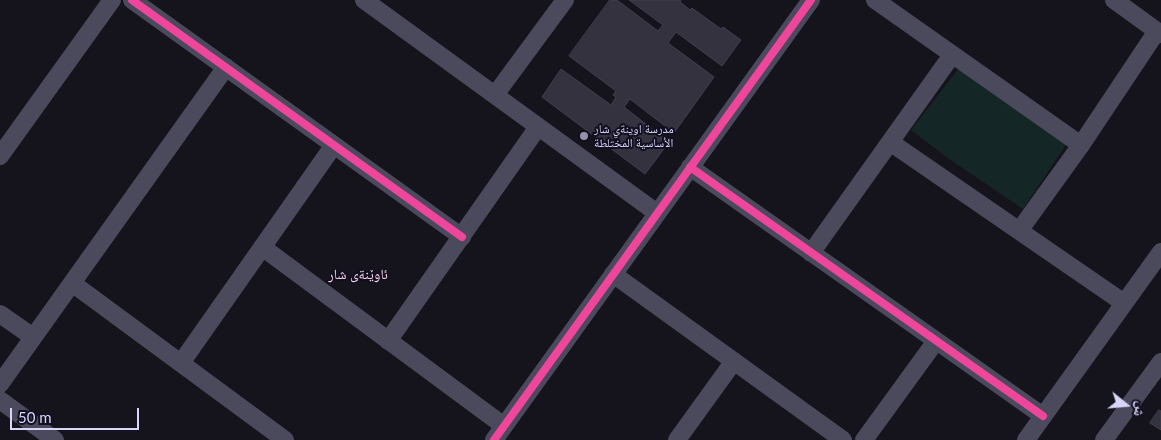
<!DOCTYPE html>
<meta charset="utf-8">
<style>
body{margin:0}
#map{position:relative;width:1161px;height:440px;overflow:hidden;background:#15141c;font-family:Lato,"Noto Naskh Arabic",sans-serif}
canvas{display:block}
.north{position:absolute;left:1101px;top:380px;width:50px;height:50px;-webkit-text-stroke:4px #121020;paint-order:stroke;rotate:107deg;font-size:14px;font-weight:700;line-height:20px;text-align:center;color:#d7d5fa}
.north::after{content:'';display:block;margin:auto;width:18px;height:22px;background:#d7d5fa;clip-path:polygon(50% 0,100% 100%,50% 72%,0 100%)}
.scale{position:absolute;left:10px;top:408px;width:129px;height:22px;box-sizing:border-box;border:2px solid #d7d5fa;border-top:0;padding-left:6px;font-size:15px;line-height:18px;white-space:nowrap;color:#d7d5fa;-webkit-text-stroke:4px #121020;paint-order:stroke}
</style>
<div id="map">
<canvas width="1161" height="440"></canvas>
<div class="north">ش</div>
<div class="scale">50 m</div>
</div>
<script>
const ctx = document.querySelector('canvas').getContext('2d');
ctx.lineJoin = 'round';
function fillPath(path, color) {
  ctx.fillStyle = color;
  ctx.fill(path, 'evenodd');
}
function trace(path, color, width, dash) {
  ctx.strokeStyle = color;
  ctx.lineWidth = width;
  ctx.lineCap = dash ? 'butt' : 'round';
  ctx.setLineDash(dash || []);
  ctx.stroke(path);
}
function write(font, color, halo, rows, align = 'center') {
  ctx.font = font + ' Lato,"Noto Naskh Arabic",sans-serif';
  ctx.lineWidth = 4;
  ctx.setLineDash([]);
  ctx.textBaseline = 'middle';
  ctx.strokeStyle = halo;
  ctx.fillStyle = color;
  for (const [text, x, y, turn = 0] of rows) {
    ctx.save();
    ctx.translate(x, y);
    ctx.rotate((+turn || 0) * Math.PI / 180);
    ctx.textAlign = isNaN(turn) ? turn : align;
    if (halo) ctx.strokeText(text, 0, 0);
    ctx.fillText(text, 0, 0);
    ctx.restore();
  }
}
fillPath(new Path2D(`
 M 959,68 L 1066,145 L 1023,209 L 949,159 L 911,130 Z`), '#142726');
const building = new Path2D(`
 M 610,0 L 617,0 L 658,31 L 663,25 L 629,0 L 681,0 L 680,2 L 690,10 L 692,8 L 721,29 L 723,27 L 741,40 L 722,66 L 676,32 L 668,43 L 714,77 L 674,133 L 630,99 L 624,107 L 669,142 L 645,174 L 542,97 L 561,69 L 611,105 L 616,97 L 613,95 L 616,91 L 569,56 Z
 M 1159,410 L 1161,411 L 1161,430 L 1150,423 Z`);
fillPath(building, '#33323e');
trace(building, '#413f4f', 1);
trace(new Path2D(`
 M 132,0 L 462,237
 M 364,0 L 657,213
 M 875,0 L 1081,145
 M 1114,0 L 1161,34
 M 495,95 L 565,0
 M 890,142 L 1124,303
 M 0,156 L 112,0
 M 690,167 L 1043,416
 M 1019,231 L 1081,145 L 1157,31
 M 262,247 L 504,426
 M 811,253 L 952,55
 M 613,274 L 843,440
 M 72,283 L 285,440
 M 0,314 L 33,337
 M 388,341 L 538,127
 M 181,363 L 334,145
 M 0,384 L 226,67
 M 0,400 L 55,440
 M 494,440 L 811,0
 M 677,440 L 734,361
 M 864,440 L 936,341
 M 1026,440 L 1161,252
 M 1104,440 L 1161,362`), '#4b4a5c', 18);
trace(new Path2D(`
 M 132,0 L 462,237
 M 690,167 L 1043,416
 M 494,440 L 811,0`), '#ed469a', 8);
for (const [x, y, r, color] of [
 [584,136,5,"#9391ac"]
]) {
  const dot = new Path2D();
  dot.arc(x, y, r, 0, 2 * Math.PI);
  ctx.fillStyle = color;
  ctx.fill(dot);
  trace(dot, '#121020', 2);
}
write('12px', '#d7d5fa', '#121020', [
 ["مدرسة اوينةي شار",594,129],
 ["الأساسية المختلطة",594,143]
], 'left');
write('14px', '#fad6ef', '#121020', [
 ["ئاوێنةی شار",358,274]
]);
</script>
